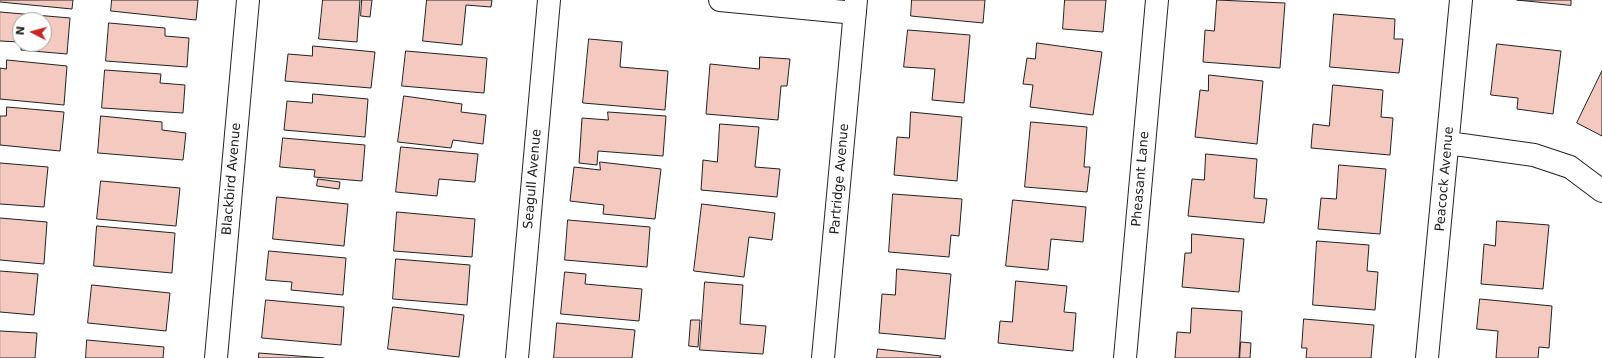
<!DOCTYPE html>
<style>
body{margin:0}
#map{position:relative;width:1602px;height:358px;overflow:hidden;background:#fff;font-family:"DejaVu Sans",sans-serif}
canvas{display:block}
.north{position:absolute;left:12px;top:12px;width:40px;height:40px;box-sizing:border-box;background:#fff;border:1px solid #a7a7a7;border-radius:50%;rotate:276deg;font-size:11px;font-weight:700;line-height:16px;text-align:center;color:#222}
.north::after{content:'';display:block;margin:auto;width:14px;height:18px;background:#c62828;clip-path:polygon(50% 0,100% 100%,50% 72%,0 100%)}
</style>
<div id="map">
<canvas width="1602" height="358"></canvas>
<div class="north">N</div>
</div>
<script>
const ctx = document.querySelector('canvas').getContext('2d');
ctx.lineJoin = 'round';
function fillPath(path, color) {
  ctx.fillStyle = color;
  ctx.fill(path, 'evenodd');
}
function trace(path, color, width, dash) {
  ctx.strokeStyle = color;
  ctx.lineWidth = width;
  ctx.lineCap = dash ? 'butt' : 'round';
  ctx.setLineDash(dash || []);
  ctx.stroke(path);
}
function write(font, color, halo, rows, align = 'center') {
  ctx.font = font + ' "DejaVu Sans",sans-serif';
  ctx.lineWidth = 3;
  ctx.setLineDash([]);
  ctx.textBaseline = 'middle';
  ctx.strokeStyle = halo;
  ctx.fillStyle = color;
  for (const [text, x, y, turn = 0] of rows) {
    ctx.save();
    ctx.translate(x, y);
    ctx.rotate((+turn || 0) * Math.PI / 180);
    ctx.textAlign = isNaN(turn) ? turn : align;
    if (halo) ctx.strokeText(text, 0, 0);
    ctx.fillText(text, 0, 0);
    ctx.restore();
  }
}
const building = new Path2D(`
 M 0,0 L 73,0 L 72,9 L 0,2 Z
 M 112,0 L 198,0 L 196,20 L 111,11 Z
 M 323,0 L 360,0 L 357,42 L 319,39 Z
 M 362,0 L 372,0 L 370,17 L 361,16 Z
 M 427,0 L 492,0 L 491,7 L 466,5 L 462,45 L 423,41 Z
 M 912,0 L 985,0 L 983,23 L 911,16 Z
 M 1065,0 L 1106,0 L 1103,32 L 1063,29 Z
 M 1217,0 L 1285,3 L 1280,68 L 1203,62 L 1205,30 L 1214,31 Z
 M 1517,0 L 1571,0 L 1571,5 Z
 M 0,12 L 70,18 L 67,54 L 21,50 L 21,44 L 44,44 L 44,20 L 20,20 L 20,42 L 0,41 Z
 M 1334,14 L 1395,19 L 1394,39 L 1403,39 L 1399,73 L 1330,67 Z
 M 109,23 L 165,28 L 165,36 L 189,38 L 187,67 L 106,61 Z
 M 908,30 L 970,35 L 964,103 L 932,100 L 935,69 L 904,67 Z
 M 589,39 L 622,42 L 620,67 L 668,71 L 665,110 L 583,103 Z
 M 1037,43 L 1102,52 L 1093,115 L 1030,107 L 1033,85 L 1023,84 L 1027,58 L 1035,59 Z
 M 1497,44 L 1561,51 L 1553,114 L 1517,109 L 1518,98 L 1491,95 Z
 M 313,46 L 375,52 L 371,88 L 285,81 L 288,54 L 312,56 Z
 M 406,51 L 487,58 L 484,93 L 402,86 Z
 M 760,57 L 790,59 L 787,86 L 781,86 L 778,120 L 706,114 L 710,64 L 759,69 Z
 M 7,60 L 67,66 L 64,105 L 0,99 L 0,68 L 6,69 Z
 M 105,70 L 161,74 L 160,83 L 185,85 L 183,113 L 102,108 Z
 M 1602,71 L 1602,136 L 1577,123 Z
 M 1209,75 L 1263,81 L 1257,144 L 1195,137 L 1200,90 L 1208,91 Z
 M 1333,85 L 1383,90 L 1381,117 L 1393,118 L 1390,155 L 1311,148 L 1313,124 L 1329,126 Z
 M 313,94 L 368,99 L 365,137 L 284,130 L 287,101 L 312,103 Z
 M 404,96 L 462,104 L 461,112 L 486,115 L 483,144 L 453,140 L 451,148 L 398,142 Z
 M 7,107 L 64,112 L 60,151 L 0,145 L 0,116 L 6,116 Z
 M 608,112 L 666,116 L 663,156 L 598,151 L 597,165 L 579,163 L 582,118 L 608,120 Z
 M 911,112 L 962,117 L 957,181 L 894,175 L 897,137 L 909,138 Z
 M 101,116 L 162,122 L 162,130 L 186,133 L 183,160 L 98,153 Z
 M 1031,122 L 1087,127 L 1084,167 L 1090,167 L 1087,192 L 1025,187 Z
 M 720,124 L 759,127 L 755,167 L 780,169 L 777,197 L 701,190 L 703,160 L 717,162 Z
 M 283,138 L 365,145 L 362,181 L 314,177 L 315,170 L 280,167 Z
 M 401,147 L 478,154 L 475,182 L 439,179 L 437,196 L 396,192 Z
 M 1206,154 L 1257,159 L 1254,198 L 1267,199 L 1264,223 L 1188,216 L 1192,179 L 1204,180 Z
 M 600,162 L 661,169 L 655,219 L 603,214 L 604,205 L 570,201 L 574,167 L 600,170 Z
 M 0,163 L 48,167 L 44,207 L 0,204 Z
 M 1339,165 L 1386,169 L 1380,234 L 1318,229 L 1321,198 L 1336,199 Z
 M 318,179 L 340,182 L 339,189 L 317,186 Z
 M 101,181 L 180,188 L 176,226 L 97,219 Z
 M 893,194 L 962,199 L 959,236 L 951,235 L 949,257 L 889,252 Z
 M 277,197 L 348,204 L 344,246 L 273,239 Z
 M 1013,200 L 1086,207 L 1083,242 L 1051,239 L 1048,270 L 1006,266 Z
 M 702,204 L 775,213 L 772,240 L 749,237 L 744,277 L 694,271 Z
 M 397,212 L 475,219 L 472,257 L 394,251 Z
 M 0,218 L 47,222 L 44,264 L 0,260 Z
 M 568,220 L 650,227 L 647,267 L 565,260 Z
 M 1497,221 L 1549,225 L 1543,289 L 1481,284 L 1484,244 L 1495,246 Z
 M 97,226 L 175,233 L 172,273 L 94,266 Z
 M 1192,234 L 1244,239 L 1239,292 L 1182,287 L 1185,253 L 1191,253 Z
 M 1317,241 L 1369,245 L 1367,271 L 1378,272 L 1375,310 L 1313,305 Z
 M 269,251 L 346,258 L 343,295 L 291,290 L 292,282 L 266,280 Z
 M 396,259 L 470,265 L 467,305 L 393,299 Z
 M 897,269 L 951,274 L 945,339 L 879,333 L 882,294 L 895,295 Z
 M 0,271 L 38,274 L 34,315 L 0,312 Z
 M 565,272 L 586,274 L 585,284 L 642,289 L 639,321 L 561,314 Z
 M 1016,281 L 1067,286 L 1064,312 L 1076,313 L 1073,351 L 998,343 L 1000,321 L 1012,322 Z
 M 705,282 L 743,285 L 740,324 L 766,326 L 763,354 L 700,350 Z
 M 92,285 L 170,293 L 166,331 L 88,323 Z
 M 1480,299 L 1552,306 L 1549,348 L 1539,347 L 1538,358 L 1496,358 L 1498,331 L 1477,329 Z
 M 266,300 L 344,307 L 341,345 L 262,338 Z
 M 393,307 L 464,315 L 459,357 L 388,349 Z
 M 1192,308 L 1242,311 L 1239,358 L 1175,358 L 1177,332 L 1190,333 Z
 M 1304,319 L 1374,325 L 1371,358 L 1306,358 L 1307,348 L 1302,348 Z
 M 691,320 L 700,320 L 698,347 L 689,346 Z
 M 557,323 L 635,330 L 632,358 L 554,358 Z
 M 0,331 L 37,333 L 35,358 L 0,358 Z
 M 87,340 L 164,347 L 163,358 L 86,358 Z
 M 1241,342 L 1251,343 L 1250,358 L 1240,358 Z
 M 878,349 L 941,356 L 940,358 L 877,358 Z
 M 259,353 L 324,358 L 259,358 Z`);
fillPath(building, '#f3c9c0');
trace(building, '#222', 1);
const minor = new Path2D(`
 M 720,0 L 855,13
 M 1448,143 L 1534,155 L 1570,167 L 1602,191
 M 216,358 L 248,0
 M 517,358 L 549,0
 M 823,358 L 856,0
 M 1125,358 L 1157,0
 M 1427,358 L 1461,0`);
trace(minor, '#222', 24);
trace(minor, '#fff', 22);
write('13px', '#222', '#fff', [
 ["Blackbird Avenue",232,179,-85],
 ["Seagull Avenue",533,179,-85],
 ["Partridge Avenue",840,179,-85],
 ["Pheasant Lane",1141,179,-85],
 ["Peacock Avenue",1445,179,-85]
]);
</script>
